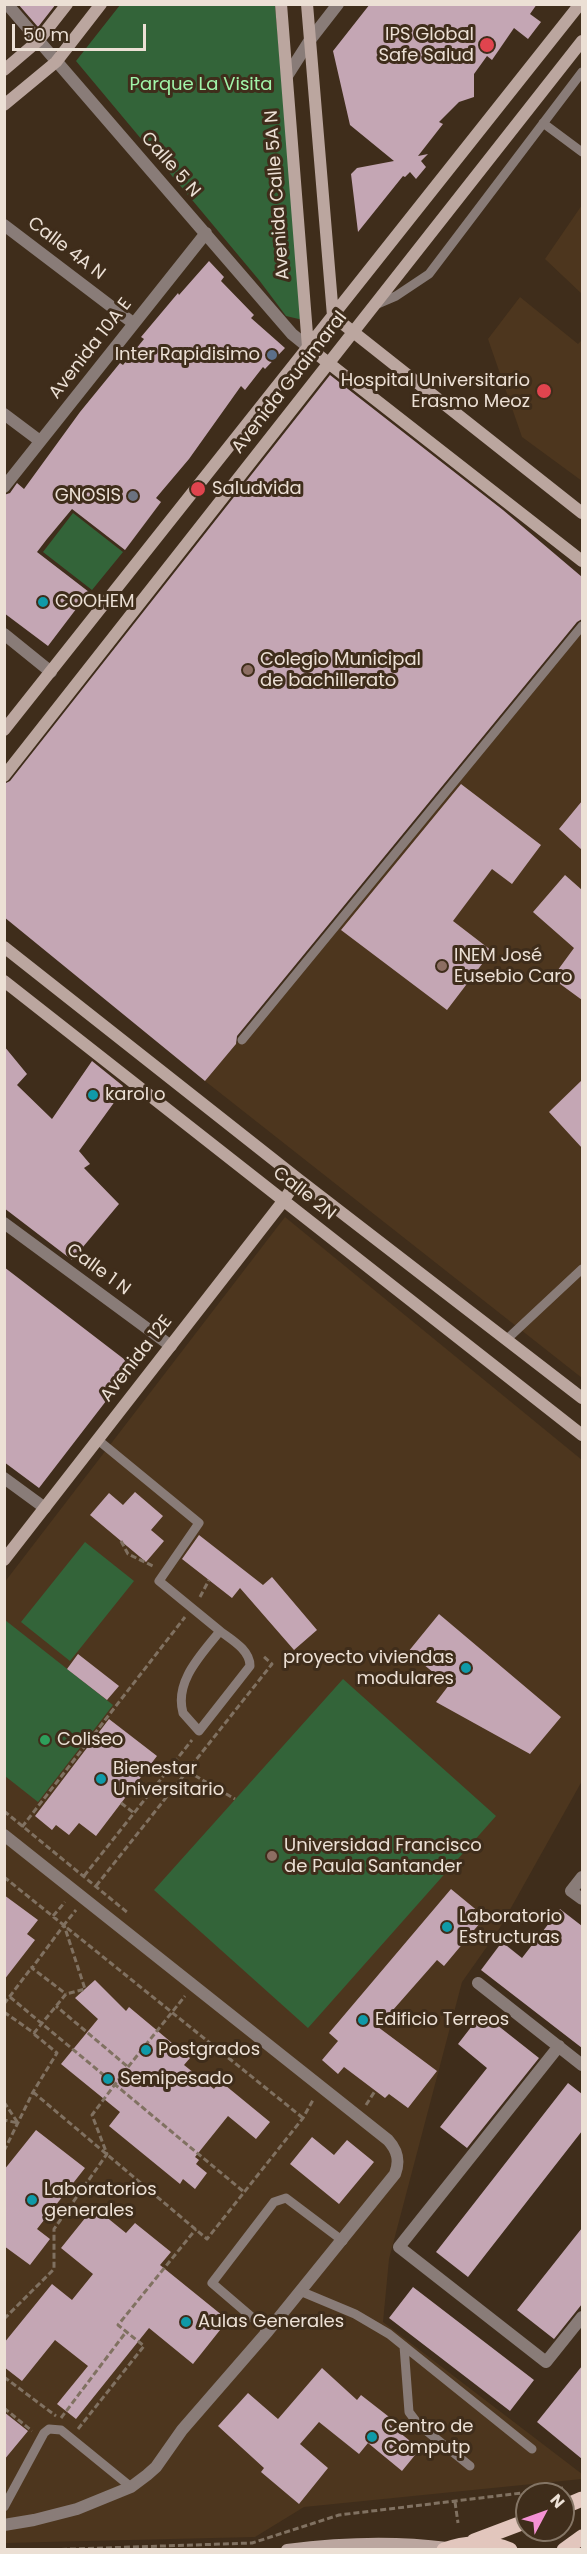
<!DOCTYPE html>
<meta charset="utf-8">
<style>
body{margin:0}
#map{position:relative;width:587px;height:2554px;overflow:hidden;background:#3f2d1b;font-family:Poppins,sans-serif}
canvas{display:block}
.frame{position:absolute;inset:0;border:6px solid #ece0d5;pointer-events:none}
.north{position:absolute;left:515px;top:2482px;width:60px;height:60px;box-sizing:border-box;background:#3f2d1b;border:2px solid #847565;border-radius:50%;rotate:49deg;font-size:16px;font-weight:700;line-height:24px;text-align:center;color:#ece0d5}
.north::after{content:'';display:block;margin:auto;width:21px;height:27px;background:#f491d4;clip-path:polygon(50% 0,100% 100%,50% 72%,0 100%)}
.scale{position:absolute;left:12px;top:24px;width:134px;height:27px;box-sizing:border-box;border:3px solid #ece0d5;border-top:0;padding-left:8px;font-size:18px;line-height:21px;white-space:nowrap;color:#ece0d5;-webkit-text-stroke:4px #3f2d1b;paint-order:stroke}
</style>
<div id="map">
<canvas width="587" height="2554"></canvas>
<div class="frame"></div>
<div class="north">N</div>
<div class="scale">50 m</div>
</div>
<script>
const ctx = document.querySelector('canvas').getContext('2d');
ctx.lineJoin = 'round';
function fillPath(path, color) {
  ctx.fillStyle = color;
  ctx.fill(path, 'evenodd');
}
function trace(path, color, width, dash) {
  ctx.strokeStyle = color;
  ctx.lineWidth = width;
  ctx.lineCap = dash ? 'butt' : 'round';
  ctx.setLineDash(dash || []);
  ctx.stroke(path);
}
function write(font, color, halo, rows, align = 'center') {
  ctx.font = font + ' Poppins,sans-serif';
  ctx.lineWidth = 6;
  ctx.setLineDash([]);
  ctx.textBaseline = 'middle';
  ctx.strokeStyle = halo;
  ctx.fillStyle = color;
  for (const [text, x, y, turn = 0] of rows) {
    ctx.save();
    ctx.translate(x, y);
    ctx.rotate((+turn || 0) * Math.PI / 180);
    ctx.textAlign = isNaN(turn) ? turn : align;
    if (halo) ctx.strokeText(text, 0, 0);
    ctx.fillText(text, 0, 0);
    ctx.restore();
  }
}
fillPath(new Path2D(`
 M 582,205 L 582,294 L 545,259 Z
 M 520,297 L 578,344 L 582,340 L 582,481 L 522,437 L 488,339 Z
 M 582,626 L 582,1378 L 205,1081 Z
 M 285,1217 L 582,1460 L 582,1781 L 498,1931 L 462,1982 L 389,2259 L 383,2322 L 582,2474 L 582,2479 L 304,2507 L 255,2537 L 5,2543 L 4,1583 Z`), '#4d361e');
fillPath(new Path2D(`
 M 120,5 L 275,5 L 303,320 L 286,316 L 259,280 L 76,61 Z
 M 73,513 L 123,552 L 92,590 L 43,552 Z
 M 85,1542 L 134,1581 L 70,1661 L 21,1622 Z
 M 5,1620 L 113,1705 L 38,1802 L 5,1776 Z
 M 343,1679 L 496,1816 L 308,2028 L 154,1890 Z`), '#336439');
fillPath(new Path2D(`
 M 18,4 L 56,4 L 38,27 Z
 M 370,4 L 537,4 L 530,14 L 541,22 L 528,39 L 514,28 L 492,60 L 487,56 L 474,74 L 474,97 L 459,102 L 439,122 L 443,124 L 418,156 L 428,154 L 421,161 L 426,167 L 416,179 L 410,172 L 405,177 L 403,176 L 358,232 L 351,174 L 357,168 L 394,161 L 350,125 L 333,51 Z
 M 209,261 L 224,277 L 221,281 L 254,315 L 251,318 L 285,348 L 265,369 L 263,367 L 245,390 L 241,386 L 189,459 L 156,498 L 161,502 L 125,550 L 72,509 L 47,539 L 37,552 L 89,592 L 48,646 L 4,613 L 4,495 L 10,493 L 17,483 L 24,489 L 80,412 L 120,363 L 123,365 L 144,339 L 141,337 L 178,293 L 179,295 Z
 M 330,375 L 503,510 L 582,577 L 582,619 L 577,622 L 237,1036 L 236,1044 L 205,1081 L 4,917 L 4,784 L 10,781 Z
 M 461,784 L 541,845 L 512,884 L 492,869 L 453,921 L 492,951 L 447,1010 L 341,930 Z
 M 582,801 L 582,850 L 559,829 Z
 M 565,875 L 582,890 L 582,1000 L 552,978 L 574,948 L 533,912 Z
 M 4,1046 L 27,1074 L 17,1085 L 52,1119 L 92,1061 L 123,1086 L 113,1104 L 79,1151 L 90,1164 L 84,1168 L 119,1204 L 72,1260 L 4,1208 Z
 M 582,1080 L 582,1148 L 549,1112 Z
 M 4,1267 L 133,1366 L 39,1488 L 4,1462 Z
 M 135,1492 L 163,1516 L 151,1530 L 164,1541 L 146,1562 L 90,1515 L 109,1493 L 123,1505 Z
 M 199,1535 L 263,1585 L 272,1577 L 317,1630 L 294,1650 L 240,1588 L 232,1598 L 182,1559 Z
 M 439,1614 L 561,1717 L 530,1754 L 436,1702 L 449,1685 L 408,1652 Z
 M 78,1654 L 119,1686 L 107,1700 L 67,1669 Z
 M 109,1719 L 157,1756 L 96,1836 L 79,1823 L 69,1835 L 56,1825 L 52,1830 L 35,1816 Z
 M 451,1889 L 485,1917 L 444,1966 L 437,1960 L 378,2027 L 437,2071 L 408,2108 L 389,2094 L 385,2098 L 344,2067 L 338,2074 L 322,2060 L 338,2041 L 329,2033 Z
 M 4,1895 L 38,1920 L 27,1934 L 35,1940 L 4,1980 Z
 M 560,1909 L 582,1926 L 582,2048 L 481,1970 L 502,1942 L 522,1958 Z
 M 95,1980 L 126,2011 L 129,2007 L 190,2058 L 184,2065 L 214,2089 L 220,2081 L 270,2122 L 256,2139 L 228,2116 L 195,2157 L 199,2160 L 196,2164 L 207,2173 L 195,2189 L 183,2179 L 180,2184 L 109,2126 L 120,2112 L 61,2064 L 98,2019 L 75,1998 Z
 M 482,2013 L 539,2058 L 467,2148 L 440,2127 L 487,2068 L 458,2044 Z
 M 568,2083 L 582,2094 L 582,2131 L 468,2277 L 436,2252 Z
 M 36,2130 L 85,2168 L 37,2229 L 50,2239 L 30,2265 L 4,2246 L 4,2170 Z
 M 312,2137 L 334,2155 L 347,2140 L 374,2162 L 339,2204 L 290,2164 Z
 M 94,2207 L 126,2233 L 135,2223 L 171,2252 L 160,2265 L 228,2320 L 193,2364 L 149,2328 L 76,2419 L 57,2404 L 88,2366 L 55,2340 L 22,2381 L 4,2367 L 4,2343 L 52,2284 L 72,2300 L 93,2274 L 61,2248 Z
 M 582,2228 L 582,2304 L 554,2339 L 517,2310 Z
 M 413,2287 L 534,2380 L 510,2411 L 389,2318 Z
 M 582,2366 L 582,2459 L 537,2422 Z
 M 322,2368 L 357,2400 L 361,2395 L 393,2420 L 389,2424 L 420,2449 L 402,2471 L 368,2443 L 359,2454 L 319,2422 L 300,2444 L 328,2468 L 299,2504 L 261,2472 L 264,2468 L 218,2426 L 248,2393 L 278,2419 Z
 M 4,2412 L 28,2431 L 4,2460 Z`), '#c4a6b4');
trace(new Path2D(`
 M 121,1541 L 128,1554 L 153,1566
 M 200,1597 L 209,1580
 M 187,1771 L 235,1799
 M 121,1803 L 134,1813
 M 4,1811 L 128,1913
 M 22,1827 L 185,1617
 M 84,1876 L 192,1740
 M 4,1877 L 303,2118
 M 96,1886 L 272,1664 L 262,1655
 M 53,1916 L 65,1902
 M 63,1926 L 76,1910
 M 10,1997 L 244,2192
 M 4,2004 L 32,1967
 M 4,2012 L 34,2033 L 66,1994 L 85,1989 L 64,1925 L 32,1968 L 66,1994
 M 128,2067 L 185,1996
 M 33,2092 L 207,2239 L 303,2118 L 313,2100
 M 4,2102 L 18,2123 L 4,2120
 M 366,2105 L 375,2091
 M 4,2151 L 33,2092 L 57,2053 L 34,2034
 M 4,2319 L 54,2269 L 54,2229 L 107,2154 L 92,2115 L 128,2067 L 56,2006
 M 4,2377 L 56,2416
 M 4,2408 L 32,2431
 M 61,2418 L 126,2332
 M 78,2429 L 144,2346 L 118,2325 L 196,2229
 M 455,2502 L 458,2523
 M 43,2550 L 252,2543 L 339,2515 L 563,2488`), '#807161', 3, [6, 3]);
trace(new Path2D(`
 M 543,123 L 582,152
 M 375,305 L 396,296 L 429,274 L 582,72
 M 242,1040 L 582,626
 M 506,1340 L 582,1269
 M 98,1440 L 199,1523 L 159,1581 L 220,1631
 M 220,1631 C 232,1640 250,1650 250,1666 L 199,1731 L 183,1713 C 174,1681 202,1654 220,1631 Z
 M 300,2291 L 355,2314 L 389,2334 L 532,2449
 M 268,2331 L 212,2283 L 274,2202 L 286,2198 L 343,2241
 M 404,2346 L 409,2412 L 418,2424 L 470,2466
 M 4,2507 L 44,2433 L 49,2429 L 61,2430 L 131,2487`), '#897c78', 9);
trace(new Path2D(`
 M 7,4 L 292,334 L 308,347
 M 287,76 L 310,40 L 338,4
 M 4,225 L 133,323
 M 4,414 L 40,441
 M 4,487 L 206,233
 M 4,634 L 51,672
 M 4,1223 L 171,1346
 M 4,1478 L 45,1508
 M 4,1835 L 388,2140 C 398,2151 400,2161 395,2174 L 268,2331 L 182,2430 L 156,2467 L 147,2475 L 131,2487 L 77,2509 L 34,2520 L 4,2525
 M 582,1877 L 571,1891 L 582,1899
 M 478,1983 L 582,2065
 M 559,2046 L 399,2247 L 546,2362 L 582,2317`), '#897c78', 12);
trace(new Path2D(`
 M 281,4 L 308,347 L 582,561
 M 307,4 L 333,316 L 582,513
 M 4,70 L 38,41 L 67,4
 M 4,105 L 56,62 L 101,4
 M 4,730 L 580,4
 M 4,776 L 582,41
 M 4,947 L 298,1179 L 582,1398
 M 4,981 L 582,1435
 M 4,1560 L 284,1200 L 298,1179
 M 287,2550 C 341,2543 393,2541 447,2548`), '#bba69f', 12);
trace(new Path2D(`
 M 563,2507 L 582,2499
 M 474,2541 L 527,2521
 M 444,2550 C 465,2542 489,2541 510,2550
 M 564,2550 L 582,2537`), '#e2c6bd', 15);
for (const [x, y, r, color] of [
 [487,45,8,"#e0444e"],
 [272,355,6,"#5c6f8a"],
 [544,391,8,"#e0444e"],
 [198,489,8,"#e0444e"],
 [133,496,6,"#6b7280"],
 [43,602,6,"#0f9aa8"],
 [248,670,6,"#8d6e63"],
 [442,966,6,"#8d6e63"],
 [93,1095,6,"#0f9aa8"],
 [466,1668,6,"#0f9aa8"],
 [45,1740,6,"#2e9e5b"],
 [101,1779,6,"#0f9aa8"],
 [272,1856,6,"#8d6e63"],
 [447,1927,6,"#0f9aa8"],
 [363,2020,6,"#0f9aa8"],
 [146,2050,6,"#0f9aa8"],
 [108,2079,6,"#0f9aa8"],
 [32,2200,6,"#0f9aa8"],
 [186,2322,6,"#0f9aa8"],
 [372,2437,6,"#0f9aa8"]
]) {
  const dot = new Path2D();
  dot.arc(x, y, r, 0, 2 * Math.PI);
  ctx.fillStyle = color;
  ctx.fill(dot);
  trace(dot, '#3f2d1b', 2);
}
write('18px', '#ece0d5', '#3f2d1b', [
 ["IPS Global",474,35,"right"],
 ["Safe Salud",474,56,"right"],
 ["Inter Rapidisimo",260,355,"right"],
 ["Hospital Universitario",530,381,"right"],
 ["Erasmo Meoz",530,402,"right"],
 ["Saludvida",212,489],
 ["GNOSIS",121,496,"right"],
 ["COOHEM",55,602],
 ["Colegio Municipal",260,660],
 ["de bachillerato",260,681],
 ["INEM José",454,956],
 ["Eusebio Caro",454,977],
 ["karol o",105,1095],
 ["proyecto viviendas",454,1658,"right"],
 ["modulares",454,1679,"right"],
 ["Coliseo",57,1740],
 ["Bienestar",113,1769],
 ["Universitario",113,1790],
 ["Universidad Francisco",284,1846],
 ["de Paula Santander",284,1867],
 ["Laboratorio",459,1917],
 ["Estructuras",459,1938],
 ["Edificio Terreos",375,2020],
 ["Postgrados",158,2050],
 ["Semipesado",120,2079],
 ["Laboratorios",44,2190],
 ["generales",44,2211],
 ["Aulas Generales",198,2322],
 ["Centro de",384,2427],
 ["Computp",384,2448]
], 'left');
write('18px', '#a1f4a9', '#3f2d1b', [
 ["Parque La Visita",201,85]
]);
write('18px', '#ece0d5', '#3f2d1b', [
 ["Calle 5 N",170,165,49],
 ["Avenida Calle 5A N",278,195,-94],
 ["Calle 4A N",66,249,37],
 ["Avenida 10A E",91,349,-52],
 ["Avenida Guaimaral",290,383,-52],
 ["Calle 2N",304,1194,38],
 ["Calle 1 N",98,1270,36],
 ["Avenida 12E",137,1359,-52]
]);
</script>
